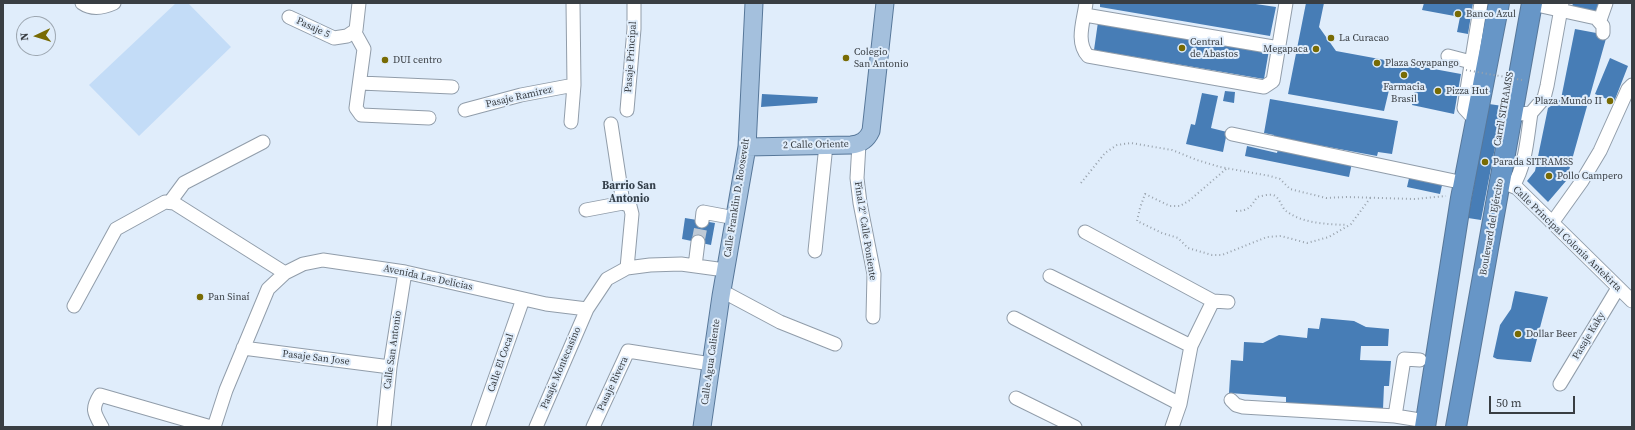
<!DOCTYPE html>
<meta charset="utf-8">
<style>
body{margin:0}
#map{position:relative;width:1635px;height:430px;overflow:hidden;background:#e0edfb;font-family:"Source Serif 4",serif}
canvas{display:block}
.frame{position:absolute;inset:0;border:4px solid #393e43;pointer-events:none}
.north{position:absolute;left:16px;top:16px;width:40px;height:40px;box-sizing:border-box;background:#e0edfb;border:1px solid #9da7b1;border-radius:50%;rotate:266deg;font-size:11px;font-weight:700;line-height:16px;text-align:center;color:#393e43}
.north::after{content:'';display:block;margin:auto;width:14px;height:18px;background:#786b04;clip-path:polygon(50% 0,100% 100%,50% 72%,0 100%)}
.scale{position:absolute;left:1489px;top:396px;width:86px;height:18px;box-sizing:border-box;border:2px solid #393e43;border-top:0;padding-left:5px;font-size:12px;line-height:14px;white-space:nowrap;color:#393e43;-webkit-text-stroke:3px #e0edfb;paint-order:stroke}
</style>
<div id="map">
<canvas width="1635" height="430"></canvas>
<div class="frame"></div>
<div class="north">N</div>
<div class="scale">50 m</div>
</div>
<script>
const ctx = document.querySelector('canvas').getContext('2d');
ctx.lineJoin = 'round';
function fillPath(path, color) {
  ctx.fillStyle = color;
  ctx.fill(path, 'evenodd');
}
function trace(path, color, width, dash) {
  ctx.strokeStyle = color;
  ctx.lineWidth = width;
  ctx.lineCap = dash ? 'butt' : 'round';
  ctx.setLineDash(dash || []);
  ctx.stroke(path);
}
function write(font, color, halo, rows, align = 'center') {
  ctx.font = font + ' "Source Serif 4",serif';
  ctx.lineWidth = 4;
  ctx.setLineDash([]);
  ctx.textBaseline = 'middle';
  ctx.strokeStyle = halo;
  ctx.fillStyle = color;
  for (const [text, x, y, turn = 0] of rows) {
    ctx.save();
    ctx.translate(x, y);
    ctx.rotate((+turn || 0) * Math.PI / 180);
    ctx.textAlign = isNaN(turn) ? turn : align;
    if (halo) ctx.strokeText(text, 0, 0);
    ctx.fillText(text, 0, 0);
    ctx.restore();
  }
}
fillPath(new Path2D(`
 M 176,3 L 188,3 L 231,47 L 139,136 L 89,85 Z`), '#c3dcf7');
fillPath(new Path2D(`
 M 1100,3 L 1249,3 L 1276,7 L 1270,36 L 1100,7 Z
 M 1306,3 L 1324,3 L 1319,27 L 1336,51 L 1461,74 L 1454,114 L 1412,105 L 1415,91 L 1390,86 L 1384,111 L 1288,94 Z
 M 1424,3 L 1473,3 L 1468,34 L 1457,32 L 1460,17 L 1422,10 Z
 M 1573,3 L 1603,3 L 1600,14 L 1572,7 Z
 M 1098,22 L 1269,50 L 1264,79 L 1094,50 Z
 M 1575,29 L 1607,35 L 1566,181 L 1548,202 L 1527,181 L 1535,171 L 1548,108 L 1561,99 Z
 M 1610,58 L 1628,66 L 1614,102 L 1595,94 Z
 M 1225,91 L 1235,92 L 1234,103 L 1223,101 Z
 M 1202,93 L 1218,96 L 1211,128 L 1227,132 L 1223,152 L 1186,144 L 1191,124 L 1195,125 Z
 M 762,94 L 818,97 L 817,103 L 761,107 Z
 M 1270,99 L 1398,121 L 1392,154 L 1378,152 L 1377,156 L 1274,137 L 1274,135 L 1264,133 Z
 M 1489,104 L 1503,106 L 1481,220 L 1468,218 Z
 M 1247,146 L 1277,153 L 1278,149 L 1352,163 L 1349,177 L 1245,156 Z
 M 1410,174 L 1443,181 L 1440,194 L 1407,187 Z
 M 685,218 L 715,223 L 711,245 L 682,239 Z
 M 1515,291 L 1548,297 L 1531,362 L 1497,359 L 1493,357 L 1500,325 L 1511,309 Z
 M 1321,318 L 1354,321 L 1366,327 L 1389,329 L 1388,346 L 1361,346 L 1360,360 L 1391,361 L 1389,386 L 1384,386 L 1383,409 L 1286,405 L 1286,397 L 1229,393 L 1231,360 L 1243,361 L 1244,342 L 1263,343 L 1279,335 L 1307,338 L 1308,328 L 1319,329 Z`), '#477db6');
trace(new Path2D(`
 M 698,242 L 702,221`), '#bfcad6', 13, [13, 6]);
const minor = new Path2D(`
 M 82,3 C 92,10 103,8 114,3
 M 1086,3 C 1084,20 1075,42 1088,56 L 1264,87 L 1273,81 L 1286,3
 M 1532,4 L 1596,18 L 1603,26 L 1603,33
 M 1085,15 L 1279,48
 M 289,17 L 334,38 L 347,36 L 356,30 L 359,3
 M 1600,20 L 1606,3
 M 354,31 L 364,49 L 356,108 L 361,115 L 429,118
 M 1448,56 L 1471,62
 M 360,83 L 452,87
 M 465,110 L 521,95 L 574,85
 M 627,110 L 634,29 L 634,3
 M 1513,112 L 1519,114 L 1531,113 L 1544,98 L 1547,86 L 1562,3
 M 1476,121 L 1464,108 L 1481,3
 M 571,122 L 574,85 L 573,3
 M 611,124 L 623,203
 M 1232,134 L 1464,183
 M 859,144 L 857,178 L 860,203 L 874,274 L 873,317
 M 1500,181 L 1517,188 L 1632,301
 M 1513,186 C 1526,165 1527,138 1531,113
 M 170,202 L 184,183 L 263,142
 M 586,210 L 623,203 L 630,206 L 632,214 L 627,268
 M 702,221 L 703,212 L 735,218
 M 1552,223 L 1582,181 L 1600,151 L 1628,89 L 1632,85
 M 1085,232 L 1213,301
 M 815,251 L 826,145
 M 695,266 L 698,242
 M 1050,276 L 1191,346
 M 722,291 L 780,322 L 835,344
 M 74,306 L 116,229 L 165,202 L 174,203 L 285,273
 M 1014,318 L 1180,404
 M 243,348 L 390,367
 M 1560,384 L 1618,288
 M 1016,398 L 1075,427
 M 1231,400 L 1236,405 L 1243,407 L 1395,416 L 1426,421
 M 1395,416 L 1404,359 L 1420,360
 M 102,427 C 94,413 91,409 100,395 L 211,427
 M 214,427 L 226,390 L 268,289 L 285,273 L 303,264 L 323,260 L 405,272 L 546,304 L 587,309
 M 384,427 L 390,367 L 405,272
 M 478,427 L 523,299
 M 536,427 L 587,309 L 607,279 L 627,268 L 650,265 L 681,264 L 725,270
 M 593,427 L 628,351 L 711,364
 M 1172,427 L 1180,404 L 1191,346 L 1213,301 L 1228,302`);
const major = new Path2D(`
 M 747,147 L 851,145 C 861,144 867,140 871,131 L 885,3
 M 702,427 L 721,296 L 747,147 L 754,3`);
const highway = new Path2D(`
 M 1425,427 L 1461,198 L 1499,3
 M 1456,427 L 1532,3`);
trace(minor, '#919daa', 15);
trace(major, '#577799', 19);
trace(highway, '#577799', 22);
trace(new Path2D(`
 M 1226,169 L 1190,200 L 1180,206 L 1170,206 L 1145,194 L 1140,208 L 1137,221 L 1162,233 L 1178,238 L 1188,248 L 1212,255 L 1222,255 L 1267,237 L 1281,236 L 1307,243 L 1329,237 L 1351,224 L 1371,197
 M 1081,183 L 1105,153 L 1117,145 L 1131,143 L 1172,150 L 1197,160 L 1220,167 L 1270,176 L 1280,179 L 1290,189 L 1326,198 L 1346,197 L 1415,199 L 1446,196
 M 1236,211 C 1248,211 1251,207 1257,197 C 1262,196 1268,194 1273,195 C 1280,197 1281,207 1286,211 C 1303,224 1328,224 1347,225`), '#99a3ad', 2, [1, 3]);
trace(minor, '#fff', 13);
trace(major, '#a4c0dd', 17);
trace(highway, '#6796c7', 20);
trace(new Path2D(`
 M 1466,70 L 1522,80`), '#99a3ad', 2, [1, 3]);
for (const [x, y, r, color] of [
 [1458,14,4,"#786b04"],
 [1331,38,4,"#786b04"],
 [1182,48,4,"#786b04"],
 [1316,49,4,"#786b04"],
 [846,58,4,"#786b04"],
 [385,60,4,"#786b04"],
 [1377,63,4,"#786b04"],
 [1404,75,4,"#786b04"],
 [1438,91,4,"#786b04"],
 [1610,101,4,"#786b04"],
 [1485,162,4,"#786b04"],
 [1549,176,4,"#786b04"],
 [200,297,4,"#786b04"],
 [1518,334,4,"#786b04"]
]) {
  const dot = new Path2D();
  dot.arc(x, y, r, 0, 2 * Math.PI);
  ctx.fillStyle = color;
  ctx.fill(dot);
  trace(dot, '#e0edfb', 1.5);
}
write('10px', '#393e43', '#e0edfb', [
 ["Banco Azul",1466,14],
 ["La Curacao",1339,38],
 ["Central",1190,42],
 ["de Abastos",1190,54],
 ["Megapaca",1308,49,"right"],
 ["Colegio",854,52],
 ["San Antonio",854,64],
 ["DUI centro",393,60],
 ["Plaza Soyapango",1385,63],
 ["Farmacia",1404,87,"center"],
 ["Brasil",1404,99,"center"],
 ["Pizza Hut",1446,91],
 ["Plaza Mundo II",1602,101,"right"],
 ["Parada SITRAMSS",1493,162],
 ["Pollo Campero",1557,176],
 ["Pan Sinaí",208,297],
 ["Dollar Beer",1526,334]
], 'left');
write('10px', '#393e43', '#e0edfb', [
 ["Pasaje 5",313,28,25],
 ["Pasaje Principal",631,57,-86],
 ["Pasaje Ramirez",519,97,-13],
 ["Carril SITRAMSS",1504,109,-80],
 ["2 Calle Oriente",816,145,-1],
 ["Calle Franklin D. Roosevelt",737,198,-81],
 ["Boulevard del Ejército",1492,227,-80],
 ["Final 2° Calle Poniente",865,231,81],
 ["Calle Principal Colonia Antekirta",1567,239,44],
 ["Avenida Las Delicias",428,278,12],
 ["Pasaje Kaky",1589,336,-59],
 ["Calle San Antonio",393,350,-82],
 ["Pasaje San Jose",316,358,7],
 ["Calle Agua Caliente",711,362,-82],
 ["Calle El Cocal",501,363,-71],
 ["Pasaje Montecasino",561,368,-67],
 ["Pasaje Rivera",613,384,-65]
]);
write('bold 11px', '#35404b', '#e0edfb', [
 ["Barrio San",629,186],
 ["Antonio",629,199]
]);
</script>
